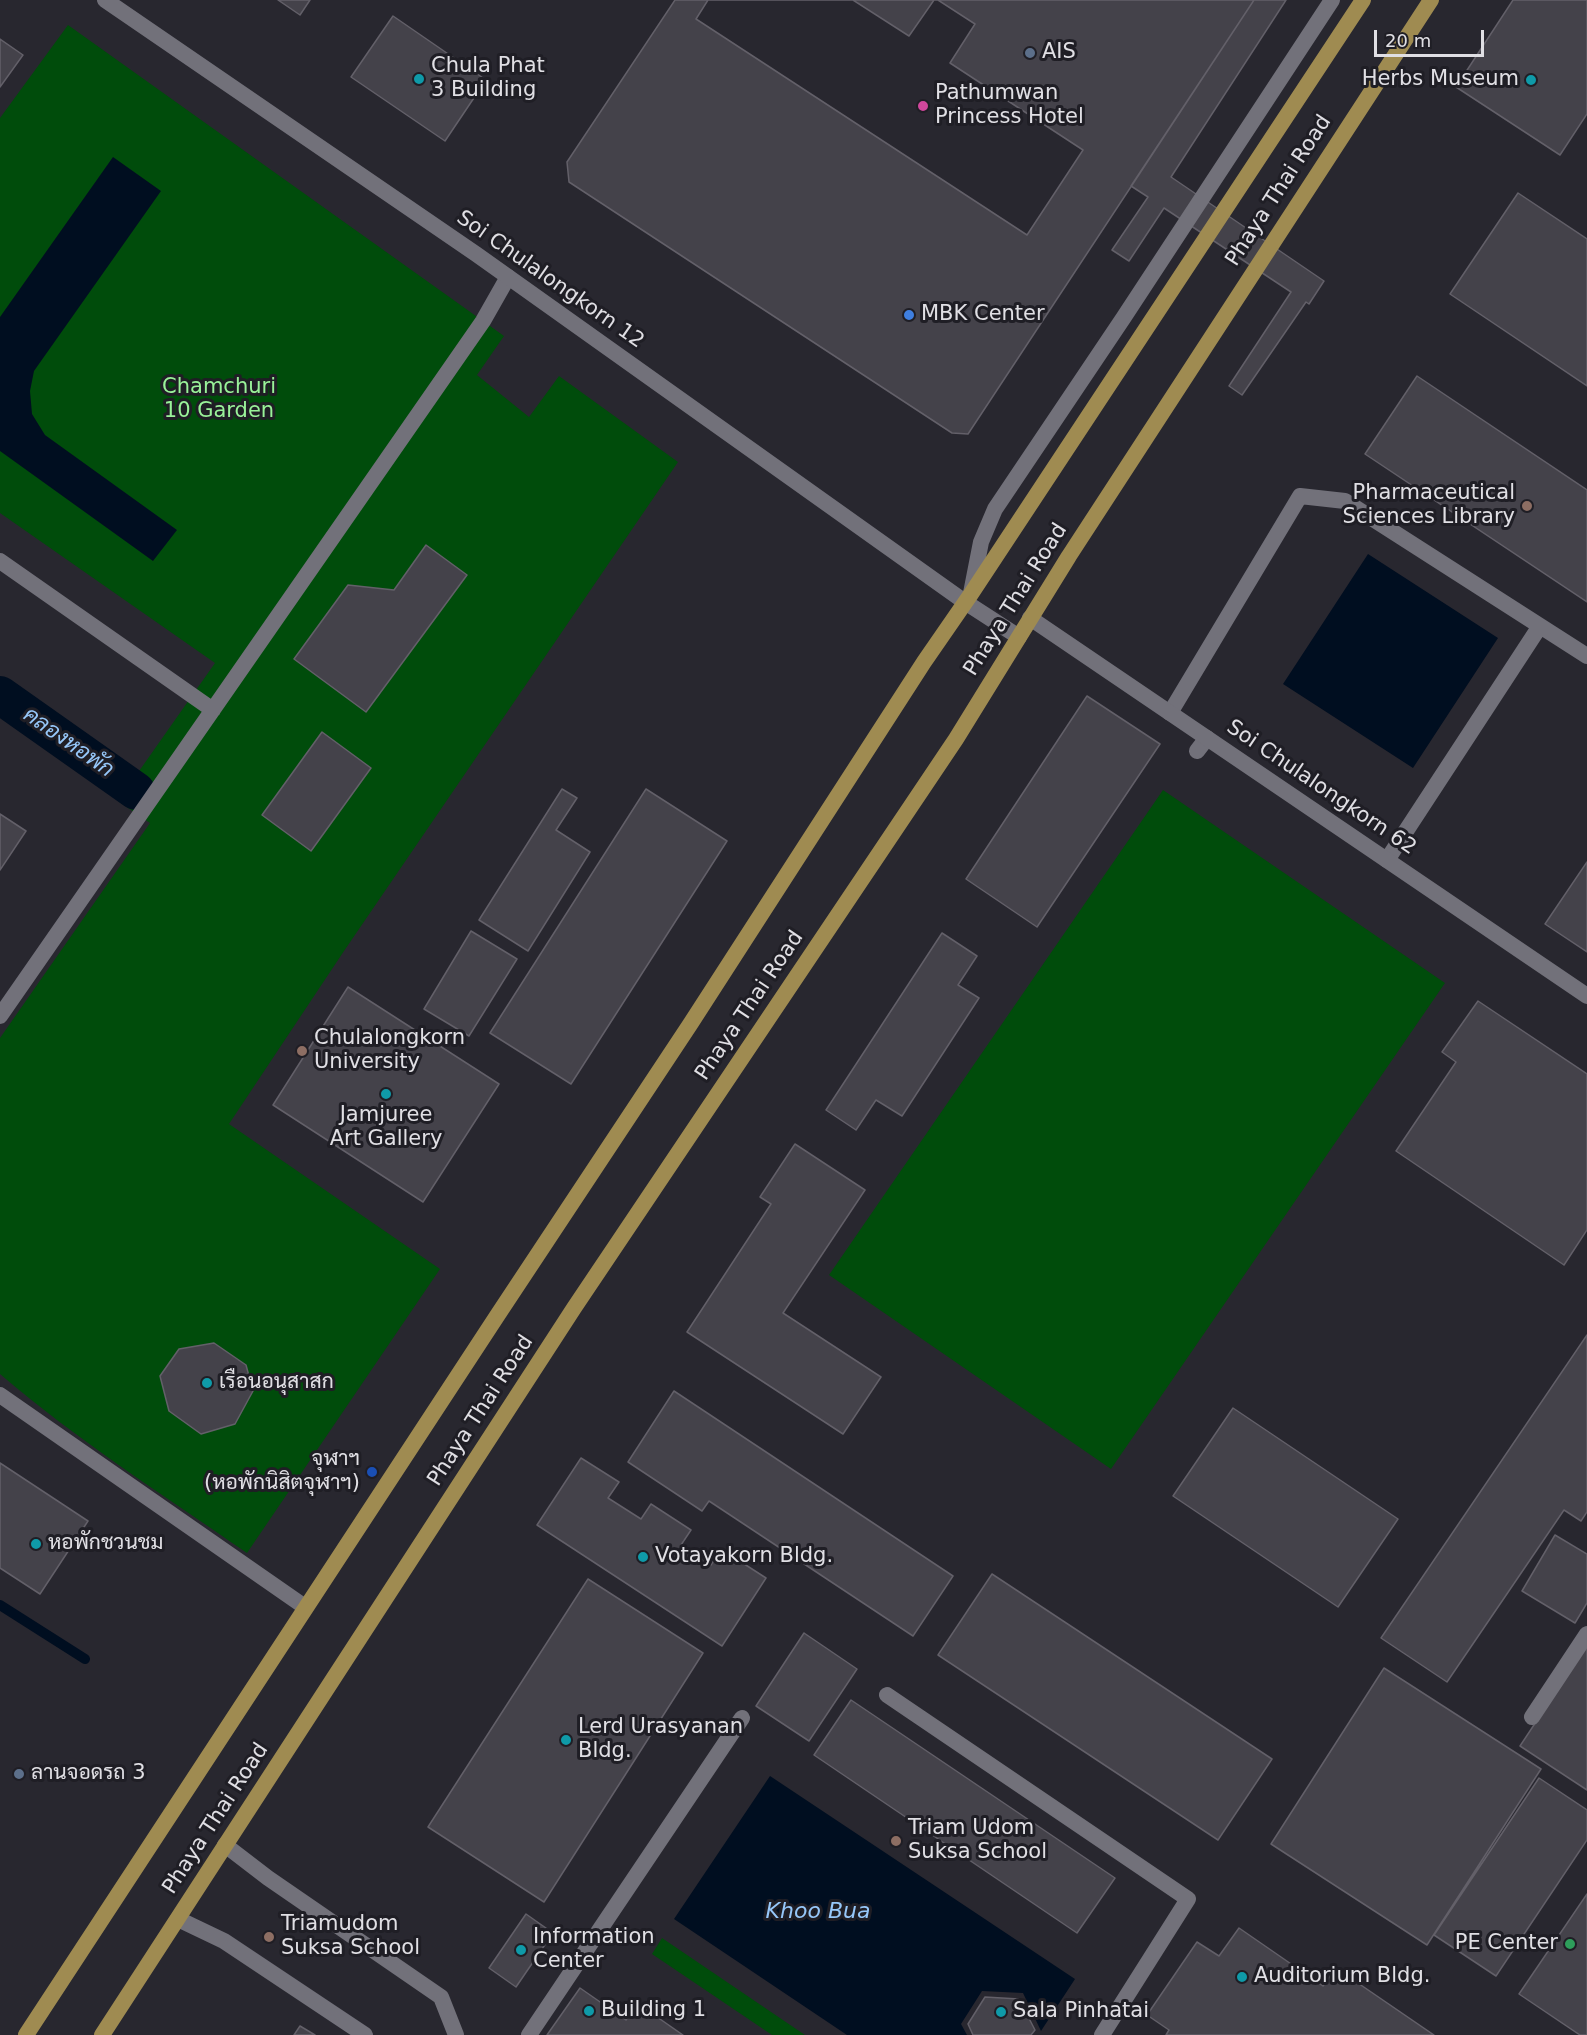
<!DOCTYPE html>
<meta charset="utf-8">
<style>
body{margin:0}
#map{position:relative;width:1587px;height:2035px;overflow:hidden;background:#28272f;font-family:"DejaVu Sans",sans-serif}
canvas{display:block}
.scale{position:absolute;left:1374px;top:30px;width:110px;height:27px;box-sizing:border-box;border:3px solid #e0dfe4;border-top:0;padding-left:8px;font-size:18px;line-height:21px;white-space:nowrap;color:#e0dfe4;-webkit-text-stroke:4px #1f1e25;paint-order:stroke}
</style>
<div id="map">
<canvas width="1587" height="2035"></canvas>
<div class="scale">20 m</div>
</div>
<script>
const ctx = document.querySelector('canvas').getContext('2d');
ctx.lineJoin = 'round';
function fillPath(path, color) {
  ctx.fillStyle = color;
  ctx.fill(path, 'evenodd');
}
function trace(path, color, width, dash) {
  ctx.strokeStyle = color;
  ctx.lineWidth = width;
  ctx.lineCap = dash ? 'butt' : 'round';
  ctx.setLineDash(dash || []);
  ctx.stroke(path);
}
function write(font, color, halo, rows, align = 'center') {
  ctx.font = font + ' "DejaVu Sans",Sarabun,sans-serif';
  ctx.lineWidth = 6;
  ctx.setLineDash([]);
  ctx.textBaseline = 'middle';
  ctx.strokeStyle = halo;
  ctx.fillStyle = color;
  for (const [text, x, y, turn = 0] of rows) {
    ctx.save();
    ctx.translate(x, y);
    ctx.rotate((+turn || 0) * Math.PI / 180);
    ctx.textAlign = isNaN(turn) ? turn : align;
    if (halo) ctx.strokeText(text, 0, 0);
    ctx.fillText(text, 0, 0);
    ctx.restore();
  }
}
fillPath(new Path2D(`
 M 68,25 L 504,336 L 477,375 L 529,417 L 559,376 L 678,462 L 344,951 L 229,1124 L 440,1269 L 247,1553 C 163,1495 77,1440 0,1374 L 0,1038 L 150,823 L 118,801 L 215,663 L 0,513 L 0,118 Z
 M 1163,790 L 1445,983 L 1111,1469 L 829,1275 Z
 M 662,1938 L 805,2035 L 772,2035 L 652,1954 Z`), '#004c0b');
fillPath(new Path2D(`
 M 113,157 L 161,191 L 34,371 L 30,391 L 32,414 L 45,435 L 177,530 L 153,561 L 0,451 L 0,317 Z
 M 1368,554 L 1498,638 L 1413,768 L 1283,684 Z
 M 770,1776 L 1075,1979 L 1041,2031 L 1023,1993 L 982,1991 L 961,2024 L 967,2035 L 847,2035 L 674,1919 Z`), '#000e20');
trace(new Path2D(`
 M 0,1605 L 85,1659`), '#000e20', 10);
trace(new Path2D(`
 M 0,695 L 136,791`), '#000e20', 38);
const building = new Path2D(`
 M 278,0 L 310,0 L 300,15 Z
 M 675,0 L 1254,0 L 968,434 L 952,433 L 569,182 L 567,162 Z
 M 708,0 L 853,0 L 909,36 L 934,0 L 938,0 L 975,24 L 950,63 L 1083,150 L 1027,235 L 696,19 Z
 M 1254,0 L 1286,0 L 1171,177 L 1324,281 L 1309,304 L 1306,302 L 1242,395 L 1229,386 L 1291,292 L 1164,208 L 1129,261 L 1112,250 L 1148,197 L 1131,186 Z
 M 1513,0 L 1587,0 L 1587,114 L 1560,155 L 1456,87 Z
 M 393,16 L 486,80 L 445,141 L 351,77 Z
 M 0,39 L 23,55 L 0,87 Z
 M 1518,193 L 1587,239 L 1587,386 L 1450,294 Z
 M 1417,376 L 1587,490 L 1587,602 L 1365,454 Z
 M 426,545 L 467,575 L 366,712 L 294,659 L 348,585 L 394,590 Z
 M 1087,696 L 1160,744 L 1037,927 L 966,879 Z
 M 322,732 L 371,768 L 311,851 L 262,815 Z
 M 562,789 L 577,798 L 556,830 L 590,852 L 528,951 L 479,920 Z
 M 646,789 L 727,841 L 571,1084 L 490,1033 Z
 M 0,814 L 26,831 L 0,870 Z
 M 1587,862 L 1587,952 L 1545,924 Z
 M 471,931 L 517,959 L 469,1036 L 424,1009 Z
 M 942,933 L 977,956 L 958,985 L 979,998 L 902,1116 L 876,1100 L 856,1130 L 826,1110 Z
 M 348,987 L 499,1084 L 423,1202 L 273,1105 Z
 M 1478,1001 L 1587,1074 L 1587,1230 L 1564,1265 L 1396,1151 L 1456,1062 L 1442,1052 Z
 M 795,1144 L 865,1190 L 783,1313 L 881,1377 L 843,1434 L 687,1332 L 771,1204 L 760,1197 Z
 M 1587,1335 L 1587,1512 L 1581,1521 L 1564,1510 L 1447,1682 L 1381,1638 Z
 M 214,1343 L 246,1365 L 253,1391 L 235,1424 L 201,1434 L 169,1411 L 160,1376 L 179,1349 Z
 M 674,1391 L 953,1576 L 913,1636 L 709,1501 L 702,1511 L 628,1462 Z
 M 1233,1408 L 1398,1519 L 1338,1607 L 1173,1496 Z
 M 581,1458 L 619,1482 L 608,1498 L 641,1519 L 651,1504 L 691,1530 L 681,1545 L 711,1565 L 721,1549 L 766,1578 L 722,1646 L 537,1525 Z
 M 0,1463 L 88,1521 L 40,1594 L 0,1568 Z
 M 1555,1535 L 1587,1554 L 1587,1603 L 1575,1623 L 1522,1591 Z
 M 992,1574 L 1272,1759 L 1218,1840 L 938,1655 Z
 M 588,1579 L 703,1653 L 544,1902 L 428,1827 Z
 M 804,1633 L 857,1669 L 809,1741 L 756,1706 Z
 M 1587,1645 L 1587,1790 L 1520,1746 Z
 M 1384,1668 L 1541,1769 L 1427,1945 L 1271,1844 Z
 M 851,1700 L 1115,1878 L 1077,1933 L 814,1755 Z
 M 1539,1778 L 1587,1810 L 1587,1840 L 1496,1976 L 1434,1935 Z
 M 1587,1894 L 1587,2035 L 1580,2035 L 1519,1994 Z
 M 526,1914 L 553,1933 L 516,1987 L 489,1968 Z
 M 1239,1928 L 1323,1986 L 1336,1968 L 1434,2035 L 1166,2035 L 1169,2030 L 1147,2015 L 1197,1942 L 1219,1956 Z
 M 580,1988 L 626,2020 L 637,2003 L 683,2035 L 547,2035 Z
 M 985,1997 L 1019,1999 L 1035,2030 L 1031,2035 L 973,2035 L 968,2024 Z
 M 300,2026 L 315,2035 L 294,2035 Z`);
fillPath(building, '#44424a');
trace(building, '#636069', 1.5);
trace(new Path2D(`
 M 0,561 L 213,710
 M 971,593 L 981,542 L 995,509 L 1124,317 L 1332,0
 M 1170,713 L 1300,496 L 1345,501 L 1587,656
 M 1197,751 L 1207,738
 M 1387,860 L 1540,626
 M 0,1016 L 483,321 L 508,277
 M 0,1395 L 305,1607
 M 887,1695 L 1188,1899 L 1102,2035
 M 1532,1717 L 1587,1634
 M 529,2035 L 742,1718`), '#72717a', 16);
trace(new Path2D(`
 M 1030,618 L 1587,996
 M 225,1845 L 268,1878 L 441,1997 L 456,2035
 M 178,1919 L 224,1941 L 365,2035`), '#72717a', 16);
trace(new Path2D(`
 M 105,0 L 476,254 L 965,602 L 1019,637`), '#72717a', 16);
trace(new Path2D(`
 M 26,2035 L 497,1316 L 691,1023 L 924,662 L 971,594 L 1363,0
 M 102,2035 L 574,1308 L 956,739 L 1069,556 L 1431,0`), '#9f8b51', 16);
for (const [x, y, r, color] of [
 [1030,53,6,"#5c6f8a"],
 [419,79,6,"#0f9aa8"],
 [1531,80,6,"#0f9aa8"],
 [923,106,6,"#d1479c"],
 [909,315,6,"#3f7fe0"],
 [1527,506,6,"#8d6e63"],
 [302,1051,6,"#8d6e63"],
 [386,1094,6,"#0f9aa8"],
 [207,1383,6,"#0f9aa8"],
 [372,1472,6,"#1a4fb4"],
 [36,1544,6,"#0f9aa8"],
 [643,1557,6,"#0f9aa8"],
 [566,1740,6,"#0f9aa8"],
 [19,1774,6,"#5c6f8a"],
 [896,1841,6,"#8d6e63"],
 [269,1937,6,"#8d6e63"],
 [1570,1944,6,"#2e9e5b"],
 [521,1950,6,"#0f9aa8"],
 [1242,1977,6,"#0f9aa8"],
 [589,2011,6,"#0f9aa8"],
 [1001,2012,6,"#0f9aa8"]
]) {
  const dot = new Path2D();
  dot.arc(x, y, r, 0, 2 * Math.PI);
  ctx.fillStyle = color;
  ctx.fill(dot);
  trace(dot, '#1f1e25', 2);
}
write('21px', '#e0dfe4', '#1f1e25', [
 ["AIS",1042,53],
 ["Chula Phat",431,67],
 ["3 Building",431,91],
 ["Herbs Museum",1519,80,"right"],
 ["Pathumwan",935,94],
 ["Princess Hotel",935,118],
 ["MBK Center",921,315],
 ["Pharmaceutical",1515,494,"right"],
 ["Sciences Library",1515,518,"right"],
 ["Chulalongkorn",314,1039],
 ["University",314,1063],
 ["Jamjuree",386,1116,"center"],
 ["Art Gallery",386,1140,"center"],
 ["เรือนอนุสาสก",219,1383],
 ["จุฬาฯ",360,1460,"right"],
 ["(หอพักนิสิตจุฬาฯ)",360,1484,"right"],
 ["หอพักชวนชม",48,1544],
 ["Votayakorn Bldg.",655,1557],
 ["Lerd Urasyanan",578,1728],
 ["Bldg.",578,1752],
 ["ลานจอดรถ 3",31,1774],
 ["Triam Udom",908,1829],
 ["Suksa School",908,1853],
 ["Triamudom",281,1925],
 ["Suksa School",281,1949],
 ["Information",533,1938],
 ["Center",533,1962],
 ["PE Center",1558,1944,"right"],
 ["Auditorium Bldg.",1254,1977],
 ["Building 1",601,2011],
 ["Sala Pinhatai",1013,2012]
], 'left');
write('21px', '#e0dfe4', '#1f1e25', [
 ["Phaya Thai Road",1279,191,-57],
 ["Soi Chulalongkorn 12",550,280,35],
 ["Phaya Thai Road",1016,600,-58],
 ["Soi Chulalongkorn 62",1321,788,34],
 ["Phaya Thai Road",750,1006,-56],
 ["Phaya Thai Road",481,1411,-57],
 ["Phaya Thai Road",216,1819,-57]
]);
write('21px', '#99f299', '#1f1e25', [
 ["Chamchuri",219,388],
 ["10 Garden",219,412]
]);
write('italic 22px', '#96c7f9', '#1f1e25', [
 ["คลองหอพัก",68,743,35],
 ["Khoo Bua",818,1912]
]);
</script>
